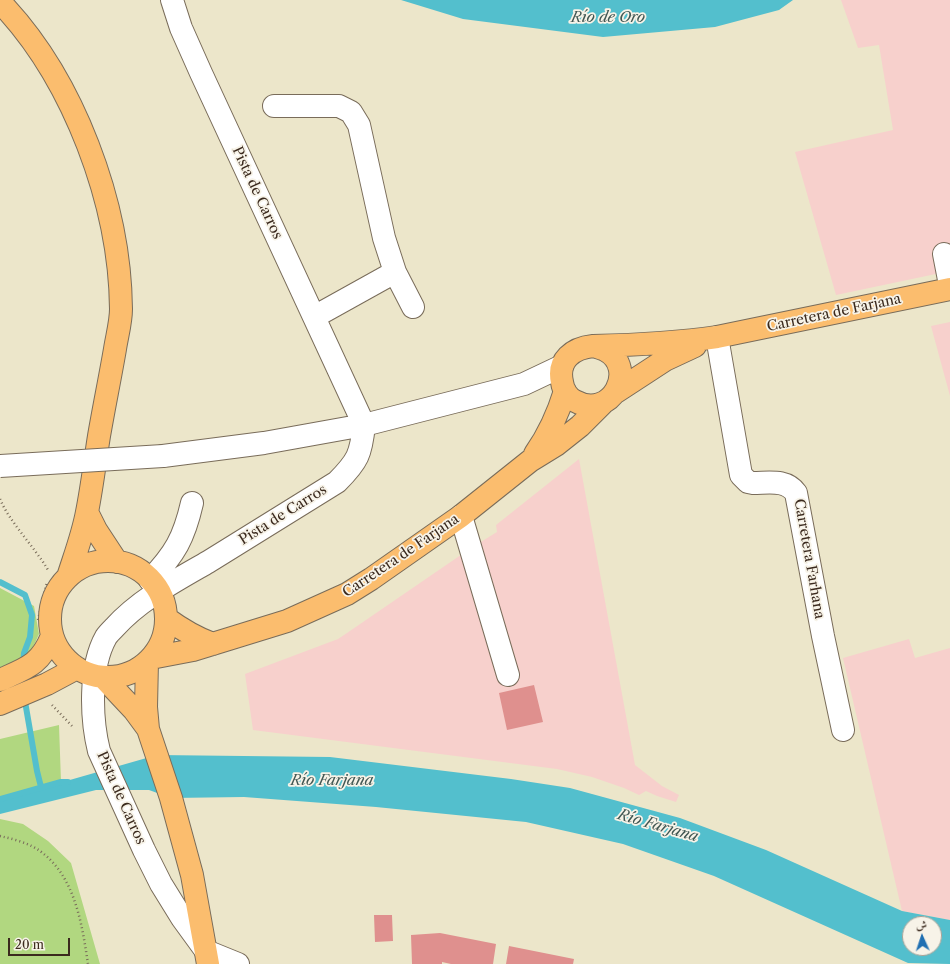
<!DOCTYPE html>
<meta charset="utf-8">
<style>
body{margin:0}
#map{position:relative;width:950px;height:964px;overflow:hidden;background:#ece6ca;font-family:"Libre Caslon Text",Amiri,serif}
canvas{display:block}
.north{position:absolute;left:902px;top:916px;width:40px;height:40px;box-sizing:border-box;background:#f7f3e8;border:1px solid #aca397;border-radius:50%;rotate:357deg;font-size:11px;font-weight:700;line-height:16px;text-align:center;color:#3b2a1e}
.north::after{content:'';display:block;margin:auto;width:14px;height:18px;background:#1f6fb2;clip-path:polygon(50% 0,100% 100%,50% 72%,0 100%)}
.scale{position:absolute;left:8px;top:938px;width:62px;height:18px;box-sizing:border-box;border:2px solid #3b2a1e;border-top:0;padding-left:5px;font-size:12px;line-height:14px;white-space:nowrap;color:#3b2a1e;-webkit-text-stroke:3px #f7f3e8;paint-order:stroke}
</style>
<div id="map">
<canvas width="950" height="964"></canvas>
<div class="north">ش</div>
<div class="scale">20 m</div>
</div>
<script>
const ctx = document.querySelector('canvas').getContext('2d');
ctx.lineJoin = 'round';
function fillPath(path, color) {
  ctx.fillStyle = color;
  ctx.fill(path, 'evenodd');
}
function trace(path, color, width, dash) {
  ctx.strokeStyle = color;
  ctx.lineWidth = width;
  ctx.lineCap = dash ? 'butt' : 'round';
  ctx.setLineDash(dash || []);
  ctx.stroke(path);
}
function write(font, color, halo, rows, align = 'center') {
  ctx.font = font + ' "Libre Caslon Text",serif';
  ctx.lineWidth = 3.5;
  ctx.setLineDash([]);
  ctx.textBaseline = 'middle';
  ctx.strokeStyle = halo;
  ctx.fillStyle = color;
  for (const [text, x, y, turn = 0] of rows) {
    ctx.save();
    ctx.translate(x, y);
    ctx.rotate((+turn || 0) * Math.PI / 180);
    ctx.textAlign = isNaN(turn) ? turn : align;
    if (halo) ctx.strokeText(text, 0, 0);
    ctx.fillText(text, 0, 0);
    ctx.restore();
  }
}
fillPath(new Path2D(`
 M 841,0 L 950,0 L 950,271 L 836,295 L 795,152 L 893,130 L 879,45 L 858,48 Z
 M 950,322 L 950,396 L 931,326 Z
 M 579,459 L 635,765 L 662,786 L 679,795 L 676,802 L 657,796 L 646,791 L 639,795 L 624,788 L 592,777 L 557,769 L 253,730 L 245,674 L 338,639 L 347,633 L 471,548 L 497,532 L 496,525 Z
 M 909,639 L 915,658 L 950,648 L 950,920 L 902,911 L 843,658 Z`), '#f7d0cc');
fillPath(new Path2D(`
 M 0,588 L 34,606 L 39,634 L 25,665 L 0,675 Z
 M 59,725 L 61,782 L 0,799 L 0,739 Z
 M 0,819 L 23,824 L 48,841 L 71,863 L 100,964 L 0,964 Z`), '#b1d780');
fillPath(new Path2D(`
 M 401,0 L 793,0 L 779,10 L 715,27 L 603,37 L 463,19 Z
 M 157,755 L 330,757 L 511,779 L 570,788 L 680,818 L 766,850 L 902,911 L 950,920 L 950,964 L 908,963 L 714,876 L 623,844 L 526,822 L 376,807 L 244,797 L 171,798 L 149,790 L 96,790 L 0,814 L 0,800 ZM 910,924 L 934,924 L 934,948 L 910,948 Z`), '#53bfcd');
trace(new Path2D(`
 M 0,582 L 25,595 L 32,615 L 30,637 L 24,653 L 23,665
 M 23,674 L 22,684 L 37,771 L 41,787
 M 0,799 L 61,782 L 68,782`), '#53bfcd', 6);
fillPath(new Path2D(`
 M 534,685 L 543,722 L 507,730 L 499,693 Z
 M 374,915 L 392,915 L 393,941 L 375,942 Z
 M 440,933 L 496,944 L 493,964 L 451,964 L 442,962 L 442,964 L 412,964 L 411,935 Z
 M 509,946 L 574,959 L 573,964 L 506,964 Z`), '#df908e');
const minor = new Path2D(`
 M 172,0 L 181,28 L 201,73 L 364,425 C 361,454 358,461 337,482 C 294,509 251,535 208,562 C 175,581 139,600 114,628 C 111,631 108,634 106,637 C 89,667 91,719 99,751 L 144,850 L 161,884 L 182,918 L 206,951 L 238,964
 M 274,106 L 339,106 L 351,112 L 359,125 L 384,238 L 395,272 L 413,307
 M 944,254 L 950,285
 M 314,317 L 395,272
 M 717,337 L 741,475 L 748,482 L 753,483 C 769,483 786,479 796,493 L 823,636 L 843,730
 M 163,456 L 264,443 L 364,425 L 524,384 L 562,366
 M 461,516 L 508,675
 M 150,580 C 175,554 184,538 192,503`);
const major = new Path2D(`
 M 0,2 C 74,79 120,204 121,309 C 121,322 117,336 115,349 C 110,378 104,407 99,436 C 95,461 92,487 87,512 C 83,534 75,555 68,577
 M 593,346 C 597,347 601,348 605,350 C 639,368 611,421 575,401 C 568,398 563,390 562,382 C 557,360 573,348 593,346 C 635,345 676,343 717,337 L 950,289
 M 616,392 L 665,360 L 695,346
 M 535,454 C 549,434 558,414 565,391
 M 87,512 L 96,530 L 117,562
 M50 619a58 58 0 1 1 116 0a58 58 0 1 1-116 0Z
 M 166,618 C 181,629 196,638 213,644
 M 151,658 L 193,650 L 287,621 L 347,594 L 371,579 L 461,516 L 530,461 L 556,445 L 580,426 L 602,404
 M 147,662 L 146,707 L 148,729 L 171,798 L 192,875 L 208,964
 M 103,677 L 134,710 L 148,729
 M 0,680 C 27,668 40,665 52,636
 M 0,704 L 47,684 L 77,668`);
trace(minor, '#796c5a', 24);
trace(major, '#796c5a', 24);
trace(new Path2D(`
 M 0,499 C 10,523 34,546 48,570
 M 38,620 L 47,582
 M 52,705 L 72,726
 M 0,836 C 13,839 29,843 40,851 C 75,876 82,924 88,964`), '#796c5a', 2.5, [1, 3]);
trace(minor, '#fff', 22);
trace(major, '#fbbd6e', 22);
const minorBridge = new Path2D(`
 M 0,466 L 163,456`);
trace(minorBridge, '#796c5a', 24, []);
trace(minorBridge, '#fff', 22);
write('14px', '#3b2a1e', '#f7f3e8', [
 ["Pista de Carros",257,193,65],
 ["Carretera de Farjana",834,313,-12],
 ["Pista de Carros",283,515,-32],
 ["Carretera de Farjana",401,556,-34],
 ["Carretera Farhana",809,559,80],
 ["Pista de Carros",121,798,66]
]);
write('italic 15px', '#425753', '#f7f3e8', [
 ["Río de Oro",608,18],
 ["Río Farjana",332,781],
 ["Río Farjana",658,826,16]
]);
</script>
